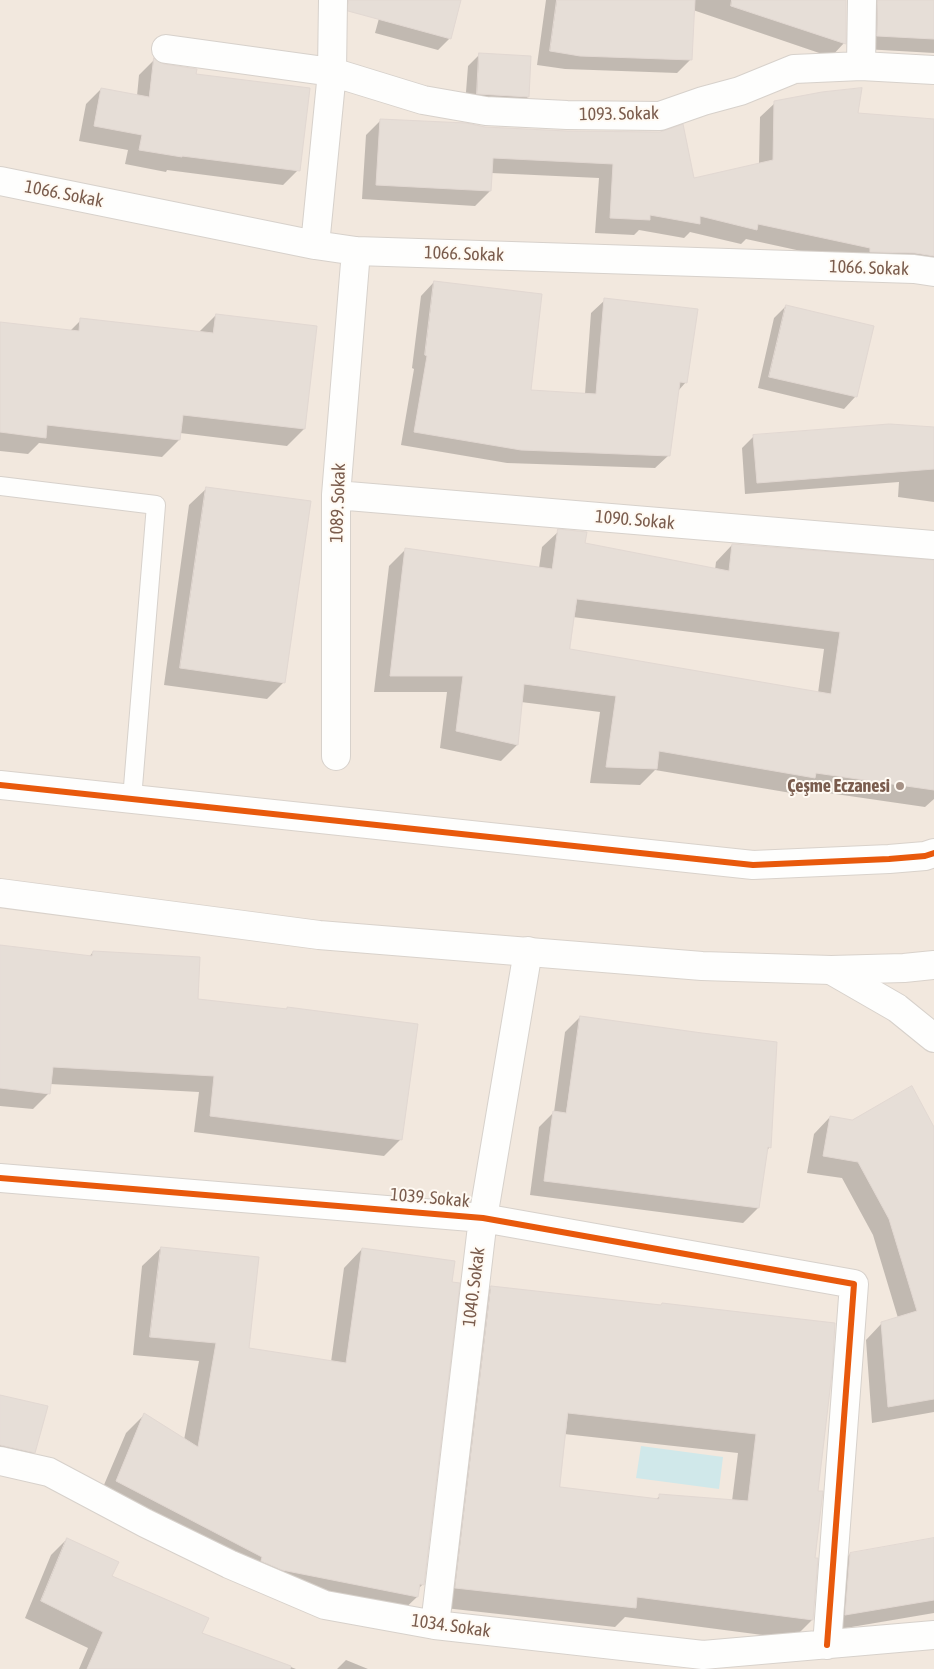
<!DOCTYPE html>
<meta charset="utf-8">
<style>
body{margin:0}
canvas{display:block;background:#f9f5f0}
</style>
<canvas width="934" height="1669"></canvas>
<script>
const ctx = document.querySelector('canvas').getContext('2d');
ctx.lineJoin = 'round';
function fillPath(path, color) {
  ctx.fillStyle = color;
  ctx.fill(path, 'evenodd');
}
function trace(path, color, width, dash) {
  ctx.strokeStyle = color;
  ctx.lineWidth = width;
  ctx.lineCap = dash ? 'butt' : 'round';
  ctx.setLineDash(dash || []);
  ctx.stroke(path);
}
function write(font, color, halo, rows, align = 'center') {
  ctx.font = font + ' "Asap Condensed",sans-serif';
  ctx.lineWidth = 4;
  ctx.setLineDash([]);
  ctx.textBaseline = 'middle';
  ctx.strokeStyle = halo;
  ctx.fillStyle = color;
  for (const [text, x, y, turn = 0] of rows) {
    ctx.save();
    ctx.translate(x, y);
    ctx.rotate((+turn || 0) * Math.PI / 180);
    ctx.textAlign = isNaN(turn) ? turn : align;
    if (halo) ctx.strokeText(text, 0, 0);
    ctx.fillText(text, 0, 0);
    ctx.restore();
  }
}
fillPath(new Path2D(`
 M 0,0 L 934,0 L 934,1669 L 0,1669 Z`), '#f2e8de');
fillPath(new Path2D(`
 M 641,1446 L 723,1457 L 719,1489 L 636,1478 Z`), '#d0e8ea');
fillPath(new Path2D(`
 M 384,0 L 460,0 L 450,38 L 438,50 L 375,33 Z
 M 546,0 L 845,0 L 844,43 L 831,57 L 693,10 L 691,59 L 677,73 L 565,69 L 537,65 Z
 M 860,0 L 934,0 L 934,53 L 864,49 Z
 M 480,54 L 528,97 L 516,109 L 465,105 L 468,66 Z
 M 154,60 L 163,66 L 194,75 L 298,170 L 283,185 L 167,170 L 166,172 L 125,164 L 128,150 L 79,141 L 86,104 L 101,89 L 137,96 L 139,75 Z
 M 775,103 L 856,115 L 934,120 L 934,275 L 856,263 L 746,239 L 741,244 L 690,232 L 684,238 L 639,230 L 634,235 L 595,233 L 599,178 L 491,173 L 490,191 L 475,206 L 362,199 L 366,135 L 381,120 L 466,125 L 693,179 L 759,164 L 760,117 Z
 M 434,282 L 529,391 L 585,394 L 591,313 L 605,300 L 686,382 L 678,391 L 669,455 L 655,468 L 507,463 L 401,445 L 414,369 L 412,368 L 421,296 Z
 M 786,306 L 872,327 L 855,397 L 844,409 L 758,388 L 774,318 Z
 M 216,315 L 304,429 L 287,446 L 180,433 L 179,440 L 162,457 L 39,443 L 28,454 L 0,451 L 0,323 L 70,331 L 81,320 L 199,332 Z
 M 934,428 L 934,502 L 898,497 L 899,482 L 745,494 L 742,448 L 754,436 Z
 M 207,488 L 284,682 L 267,699 L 164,685 L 189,505 Z
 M 559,531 L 584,544 L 715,570 L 716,562 L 732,545 L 934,562 L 934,799 L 925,807 L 801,789 L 797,794 L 655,770 L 640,785 L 590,783 L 600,712 L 521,702 L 517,745 L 501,761 L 440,748 L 447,692 L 374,692 L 389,566 L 406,549 L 539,568 L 542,547 ZM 573,617 L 824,649 L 818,693 L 568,650 Z
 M 0,946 L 89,957 L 93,952 L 197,1000 L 286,1010 L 287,1008 L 401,1139 L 384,1156 L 194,1132 L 199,1092 L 50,1084 L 49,1093 L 33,1109 L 0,1106 Z
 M 580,1017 L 770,1147 L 766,1151 L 758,1208 L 743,1223 L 530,1195 L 539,1127 L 554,1112 L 565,1032 Z
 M 830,1117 L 853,1121 L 934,1129 L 934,1412 L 872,1423 L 866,1340 L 882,1323 L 898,1318 L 873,1235 L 842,1178 L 807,1173 L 814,1134 Z
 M 161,1248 L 248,1350 L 331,1362 L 344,1268 L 362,1249 L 423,1584 L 418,1589 L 417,1597 L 398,1615 L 263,1588 L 98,1499 L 126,1433 L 144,1415 L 184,1440 L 199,1361 L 133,1355 L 142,1266 Z
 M 491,1288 L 834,1324 L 816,1492 L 812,1620 L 793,1639 L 625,1617 L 615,1627 L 436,1607 L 472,1307 ZM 564,1434 L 738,1453 L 732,1501 L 660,1496 L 655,1500 L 558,1488 Z
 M 0,1396 L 34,1452 L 18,1469 L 0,1464 Z
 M 67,1539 L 111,1577 L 201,1633 L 296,1669 L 79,1669 L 88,1648 L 25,1618 L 51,1555 Z
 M 934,1540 L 934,1613 L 828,1631 L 833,1571 L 850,1554 Z
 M 346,1660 L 368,1669 L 337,1669 Z`), '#0003');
const building = new Path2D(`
 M 349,0 L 461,0 L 451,39 L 348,11 Z
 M 557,0 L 695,0 L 692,60 L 580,56 L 550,51 Z
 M 732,0 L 846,0 L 846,44 L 731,6 Z
 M 878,0 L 934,0 L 934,39 L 877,36 Z
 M 479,53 L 531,56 L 529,97 L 477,94 Z
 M 154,58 L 164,64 L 197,69 L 196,74 L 310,88 L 300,171 L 182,156 L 182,157 L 139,150 L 142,135 L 94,126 L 101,88 L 149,97 Z
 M 862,88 L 858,113 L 934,119 L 934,256 L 915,253 L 870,252 L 870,248 L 758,224 L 757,230 L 700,216 L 700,224 L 650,215 L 650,220 L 610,218 L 613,164 L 493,158 L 491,191 L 376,185 L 380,119 L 466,123 L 485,127 L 567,131 L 660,132 L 683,124 L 694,178 L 773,160 L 774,101 L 822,92 Z
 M 434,281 L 542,294 L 531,390 L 596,394 L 604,298 L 698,309 L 687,383 L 680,382 L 670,456 L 521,450 L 414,432 L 427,356 L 425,355 Z
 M 786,305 L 874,326 L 857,397 L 769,377 Z
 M 216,314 L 317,326 L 305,429 L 183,415 L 180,440 L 47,425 L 46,438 L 0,432 L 0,322 L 79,331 L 80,318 L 213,333 Z
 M 890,424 L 934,427 L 934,469 L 757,483 L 753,435 Z
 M 206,487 L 311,501 L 285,683 L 180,668 Z
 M 558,529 L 587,532 L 585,543 L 729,571 L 732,544 L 934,560 L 934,790 L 816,773 L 815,778 L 659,751 L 657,769 L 606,767 L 616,696 L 524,684 L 518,745 L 456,731 L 463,676 L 390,676 L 405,548 L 552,569 ZM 577,599 L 840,632 L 831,694 L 570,649 Z
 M 0,945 L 92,956 L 93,951 L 200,957 L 198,999 L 287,1009 L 287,1007 L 418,1024 L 402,1140 L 210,1116 L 214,1076 L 53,1067 L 50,1094 L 0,1088 Z
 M 580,1016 L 702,1033 L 777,1042 L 771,1148 L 768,1147 L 759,1208 L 544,1181 L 553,1111 L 566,1113 Z
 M 912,1086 L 934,1127 L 934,1399 L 888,1407 L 881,1322 L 917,1311 L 889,1219 L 858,1162 L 823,1156 L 830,1116 L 852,1120 Z
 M 161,1247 L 259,1257 L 249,1348 L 346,1363 L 362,1248 L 455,1261 L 452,1282 L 460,1283 L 424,1585 L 420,1584 L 418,1597 L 282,1570 L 261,1561 L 262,1557 L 116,1481 L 144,1413 L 198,1447 L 216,1343 L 150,1337 Z
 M 491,1286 L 661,1305 L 662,1303 L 835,1323 L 832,1373 L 818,1491 L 823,1491 L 815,1558 L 818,1558 L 813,1620 L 637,1597 L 636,1608 L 455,1588 ZM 568,1413 L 756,1434 L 748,1501 L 659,1494 L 659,1499 L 560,1487 Z
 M 0,1395 L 48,1406 L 35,1453 L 0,1445 Z
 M 67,1538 L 119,1562 L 112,1576 L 209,1618 L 202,1633 L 291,1666 L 290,1669 L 87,1669 L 103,1632 L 41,1601 Z
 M 934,1538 L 934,1600 L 845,1615 L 850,1553 Z`);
fillPath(building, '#e6ded7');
trace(building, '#e2d8d2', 1);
const lane = new Path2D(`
 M 0,486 L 156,505 L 132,799`);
const street = new Path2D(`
 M 166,49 L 332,72 L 423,100 L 486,111 L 567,115 L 660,116 L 703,101 L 740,91 L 794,69 L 861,66 L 934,70
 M 861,66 L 862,0
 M 0,181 L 315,245 L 356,251 L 914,269 L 934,272
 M 315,245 L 332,72 L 333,0
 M 336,495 L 934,545
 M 336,756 L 336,495 L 356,251
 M 831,970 L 897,1008 L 934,1038
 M 0,1178 L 483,1218 L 854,1284 L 827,1645
 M 0,1461 L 49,1472 L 145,1523 L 229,1564 L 325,1605 L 435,1625 L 703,1655 L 934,1635
 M 435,1625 L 483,1218 L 528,951`);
const secondary = new Path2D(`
 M 0,785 L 753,865 L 889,859 L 925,856 L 934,853
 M 0,893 L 319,935 L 702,966 L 831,970 L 904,968 L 934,965`);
trace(lane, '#d7d1cb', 20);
trace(street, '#d7d1cb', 30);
trace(secondary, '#d9d2cb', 30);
trace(lane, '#fefefd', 18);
trace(street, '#fefefd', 28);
trace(secondary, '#fefefd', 28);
trace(new Path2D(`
 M 0,785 L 753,865 L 889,859 L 925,856 L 934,853
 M 0,1178 L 483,1218 L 854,1284 L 827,1645`), '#e8590c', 6);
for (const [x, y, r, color] of [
 [900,786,5,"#a69286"]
]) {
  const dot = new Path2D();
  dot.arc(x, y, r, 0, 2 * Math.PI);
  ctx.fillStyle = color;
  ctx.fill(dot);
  trace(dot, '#fffaf3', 2);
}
write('18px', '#7a5c4d', '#fffaf3', [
 ["1093. Sokak",619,114,-1],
 ["1066. Sokak",64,194,11],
 ["1066. Sokak",464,254,2],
 ["1066. Sokak",869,268,2],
 ["1089. Sokak",338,503,-88],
 ["1090. Sokak",635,520,5],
 ["1039. Sokak",430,1198,5],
 ["1040. Sokak",474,1287,-83],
 ["1034. Sokak",451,1626,8]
]);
write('bold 18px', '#7a5c4d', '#fffaf3', [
 ["Çeşme Eczanesi",890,786]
], 'right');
</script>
